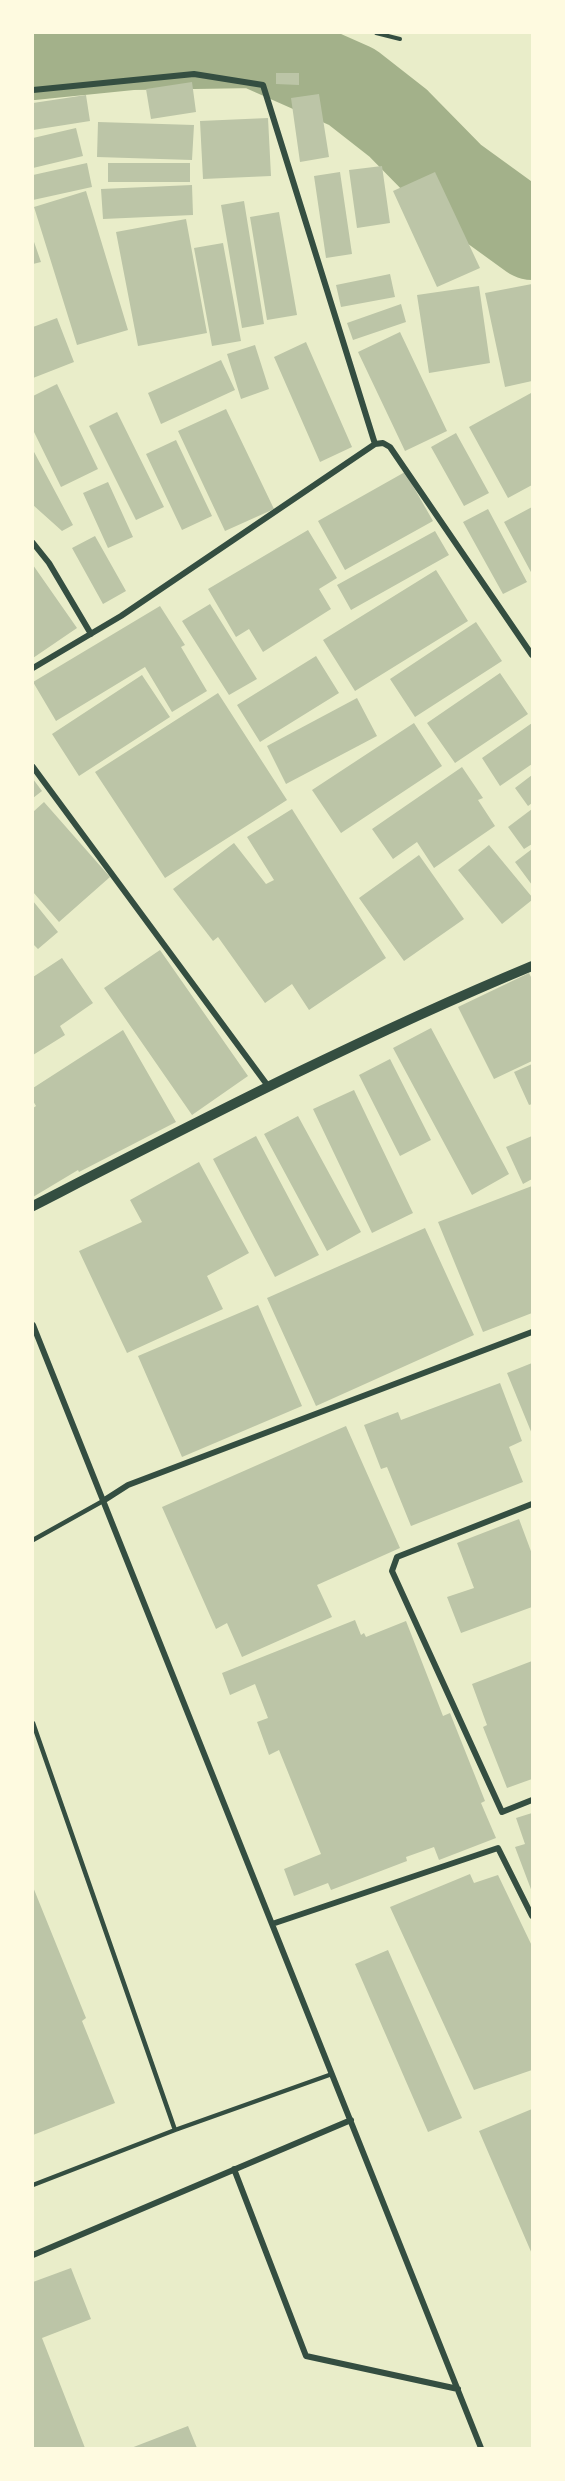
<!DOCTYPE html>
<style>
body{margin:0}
#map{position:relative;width:565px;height:2481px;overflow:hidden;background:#e9edc9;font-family:"PT Serif",serif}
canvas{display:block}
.frame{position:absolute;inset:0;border:34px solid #fefae0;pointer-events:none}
</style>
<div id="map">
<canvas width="565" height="2481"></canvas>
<div class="frame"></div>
</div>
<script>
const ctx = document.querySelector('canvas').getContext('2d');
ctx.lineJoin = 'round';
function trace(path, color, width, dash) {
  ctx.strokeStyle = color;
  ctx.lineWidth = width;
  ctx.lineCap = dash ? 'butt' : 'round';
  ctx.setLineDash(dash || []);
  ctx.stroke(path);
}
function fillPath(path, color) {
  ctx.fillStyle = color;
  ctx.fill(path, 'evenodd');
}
trace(new Path2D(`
 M 33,56 L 132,46 L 255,44 L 352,87 L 398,123 L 452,178 L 532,236`), '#a3b18a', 88);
fillPath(new Path2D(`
 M 276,73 L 299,73 L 299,85 L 276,84 Z
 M 192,82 L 196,112 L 151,119 L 146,89 Z
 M 319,94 L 329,157 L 300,162 L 291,98 Z
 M 86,95 L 90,121 L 33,130 L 33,103 Z
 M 268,118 L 271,176 L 203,179 L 200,121 Z
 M 98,122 L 194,125 L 192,160 L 97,157 Z
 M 76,128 L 83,156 L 33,168 L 33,138 Z
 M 87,163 L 92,187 L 33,200 L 33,175 Z
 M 108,163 L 190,163 L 190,182 L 108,182 Z
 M 382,166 L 390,223 L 357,228 L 349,170 Z
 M 340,172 L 352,254 L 326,258 L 314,176 Z
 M 435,172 L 480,268 L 437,287 L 393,191 Z
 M 192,185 L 193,215 L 103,219 L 101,189 Z
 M 86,191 L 128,330 L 77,345 L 34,207 Z
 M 244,201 L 264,324 L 242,328 L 221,205 Z
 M 279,212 L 297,315 L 267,320 L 250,217 Z
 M 186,219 L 207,333 L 138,346 L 116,232 Z
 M 33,239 L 41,262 L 33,264 Z
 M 223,243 L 241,341 L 212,346 L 194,248 Z
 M 390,274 L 395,297 L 341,307 L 336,285 Z
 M 532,284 L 532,381 L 505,387 L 485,293 Z
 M 479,286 L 490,363 L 429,373 L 417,295 Z
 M 401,304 L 406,322 L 353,340 L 347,323 Z
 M 57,318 L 74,362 L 33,378 L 33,327 Z
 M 400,332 L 447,431 L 405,451 L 358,352 Z
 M 306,342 L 352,447 L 320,462 L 274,357 Z
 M 255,345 L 269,389 L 241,399 L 227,354 Z
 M 221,360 L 235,390 L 161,424 L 148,393 Z
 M 57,384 L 98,469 L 61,487 L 33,430 L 33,396 Z
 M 531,393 L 532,485 L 508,498 L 469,427 Z
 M 226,409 L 274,509 L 225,531 L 178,431 Z
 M 117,412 L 164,507 L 136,520 L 89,426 Z
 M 456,433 L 489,493 L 464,506 L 431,447 Z
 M 176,440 L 212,516 L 182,530 L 146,454 Z
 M 33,450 L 73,525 L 62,531 L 33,505 Z
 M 405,472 L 433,521 L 345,570 L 318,521 Z
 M 108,482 L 133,537 L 108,548 L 83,493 Z
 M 532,507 L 532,574 L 504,522 Z
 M 488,509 L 527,582 L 503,594 L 463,522 Z
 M 308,530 L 337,578 L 319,589 L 331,609 L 263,652 L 249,629 L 236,637 L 208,589 Z
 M 435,531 L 449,555 L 351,610 L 337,585 Z
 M 95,536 L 126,591 L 103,604 L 72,548 Z
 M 33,565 L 77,628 L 33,658 Z
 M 436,570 L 468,621 L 355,691 L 323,640 Z
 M 210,604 L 257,679 L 229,695 L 182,621 Z
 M 160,606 L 185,645 L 181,647 L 207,691 L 172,712 L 145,667 L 56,721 L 33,682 Z
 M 476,622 L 502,661 L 415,717 L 390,679 Z
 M 316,656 L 339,693 L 260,742 L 237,705 Z
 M 500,673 L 528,714 L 455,763 L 427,723 Z
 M 142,675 L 170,717 L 79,776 L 52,734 Z
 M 218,693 L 287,800 L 165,878 L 95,772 Z
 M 357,698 L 377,736 L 286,784 L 267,746 Z
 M 414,723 L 442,766 L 341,833 L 312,790 Z
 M 532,723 L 532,764 L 500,786 L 482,758 Z
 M 462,767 L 483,798 L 478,800 L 495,826 L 434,868 L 417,842 L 393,859 L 372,829 Z
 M 532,775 L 532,803 L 528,806 L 515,788 Z
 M 33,779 L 42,791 L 33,798 Z
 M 44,802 L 110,877 L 59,922 L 33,892 L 33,812 Z
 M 292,809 L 386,958 L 309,1010 L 292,984 L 265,1003 L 218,937 L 213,941 L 173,889 L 234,843 L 266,884 L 274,880 L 247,837 Z
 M 532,809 L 532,844 L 524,849 L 508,827 Z
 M 489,845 L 532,897 L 532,900 L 502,924 L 458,870 Z
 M 532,849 L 532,885 L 515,862 Z
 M 419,855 L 464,919 L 404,961 L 359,898 Z
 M 33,901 L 58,932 L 38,949 L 33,944 Z
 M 160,950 L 248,1076 L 192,1115 L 104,988 Z
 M 62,958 L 93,1003 L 60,1026 L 65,1035 L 33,1055 L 33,977 Z
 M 529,973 L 532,979 L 532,1061 L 494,1079 L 458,1007 Z
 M 431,1028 L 509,1174 L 472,1195 L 393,1048 Z
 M 123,1030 L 176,1122 L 79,1172 L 78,1170 L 33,1197 L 33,1108 L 36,1106 L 33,1101 L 33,1088 Z
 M 390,1059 L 431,1140 L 400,1156 L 359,1075 Z
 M 532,1064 L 532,1104 L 529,1105 L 514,1072 Z
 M 354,1090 L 413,1213 L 372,1233 L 313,1109 Z
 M 298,1116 L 361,1232 L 327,1251 L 264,1134 Z
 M 256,1136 L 319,1255 L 275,1277 L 213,1159 Z
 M 532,1136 L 532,1179 L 523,1184 L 506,1147 Z
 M 199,1162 L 249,1253 L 207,1276 L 223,1309 L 127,1353 L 79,1251 L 142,1222 L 130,1200 Z
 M 532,1186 L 532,1313 L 483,1332 L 438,1222 Z
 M 425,1228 L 474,1335 L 316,1406 L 267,1298 Z
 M 258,1305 L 302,1406 L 182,1457 L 138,1356 Z
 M 532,1363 L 532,1434 L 507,1373 Z
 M 500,1383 L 522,1441 L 509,1447 L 523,1482 L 411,1526 L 387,1467 L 381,1469 L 364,1425 L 398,1412 L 401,1420 Z
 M 346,1426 L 400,1548 L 317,1585 L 332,1617 L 242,1657 L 227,1623 L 216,1629 L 162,1507 Z
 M 519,1519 L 532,1554 L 532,1607 L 461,1633 L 447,1597 L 474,1588 L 457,1543 Z
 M 355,1620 L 361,1635 L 364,1633 L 366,1637 L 406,1621 L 443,1716 L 450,1713 L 485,1801 L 481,1803 L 496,1838 L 439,1860 L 434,1847 L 406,1857 L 407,1861 L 331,1890 L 328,1883 L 294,1896 L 284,1869 L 321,1854 L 279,1750 L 269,1755 L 257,1722 L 268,1718 L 255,1684 L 230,1695 L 222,1673 Z
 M 532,1661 L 532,1779 L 507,1788 L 483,1727 L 487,1725 L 472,1684 Z
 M 532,1813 L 532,1892 L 515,1847 L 525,1844 L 516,1818 Z
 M 470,1874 L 474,1883 L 498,1875 L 532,1946 L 532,2070 L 474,2090 L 390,1907 Z
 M 33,1887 L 86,2018 L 82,2021 L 115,2103 L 33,2135 Z
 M 388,1950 L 462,2118 L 428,2132 L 355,1964 Z
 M 532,2109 L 532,2254 L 479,2131 Z
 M 71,2268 L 91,2319 L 42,2338 L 85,2448 L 33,2448 L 33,2282 Z
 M 188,2426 L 197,2448 L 131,2448 Z`), '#bcc5a7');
trace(new Path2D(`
 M 376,33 L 400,39`), '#344e41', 4);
trace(new Path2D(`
 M 33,1540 L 103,1501
 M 33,1723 L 175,2130
 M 33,2185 L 175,2130 L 332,2074`), '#344e41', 4.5);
trace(new Path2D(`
 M 33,90 L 194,74 L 263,85 L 375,444
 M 33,543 L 49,563 L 91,634
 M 33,668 L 121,616 L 375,444 L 383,443 L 390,447 L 532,655
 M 33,767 L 268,1086
 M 33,1325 L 481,2448
 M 103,1501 L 128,1485 L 532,1332
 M 532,1504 L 397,1557 L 392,1571 L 502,1812 L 532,1800
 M 272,1924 L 498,1848 L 532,1916
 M 234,2169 L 306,2356 L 458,2389
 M 33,2255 L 351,2120`), '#344e41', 6);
trace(new Path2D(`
 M 33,1206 C 197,1122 361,1037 532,966`), '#344e41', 10);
</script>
